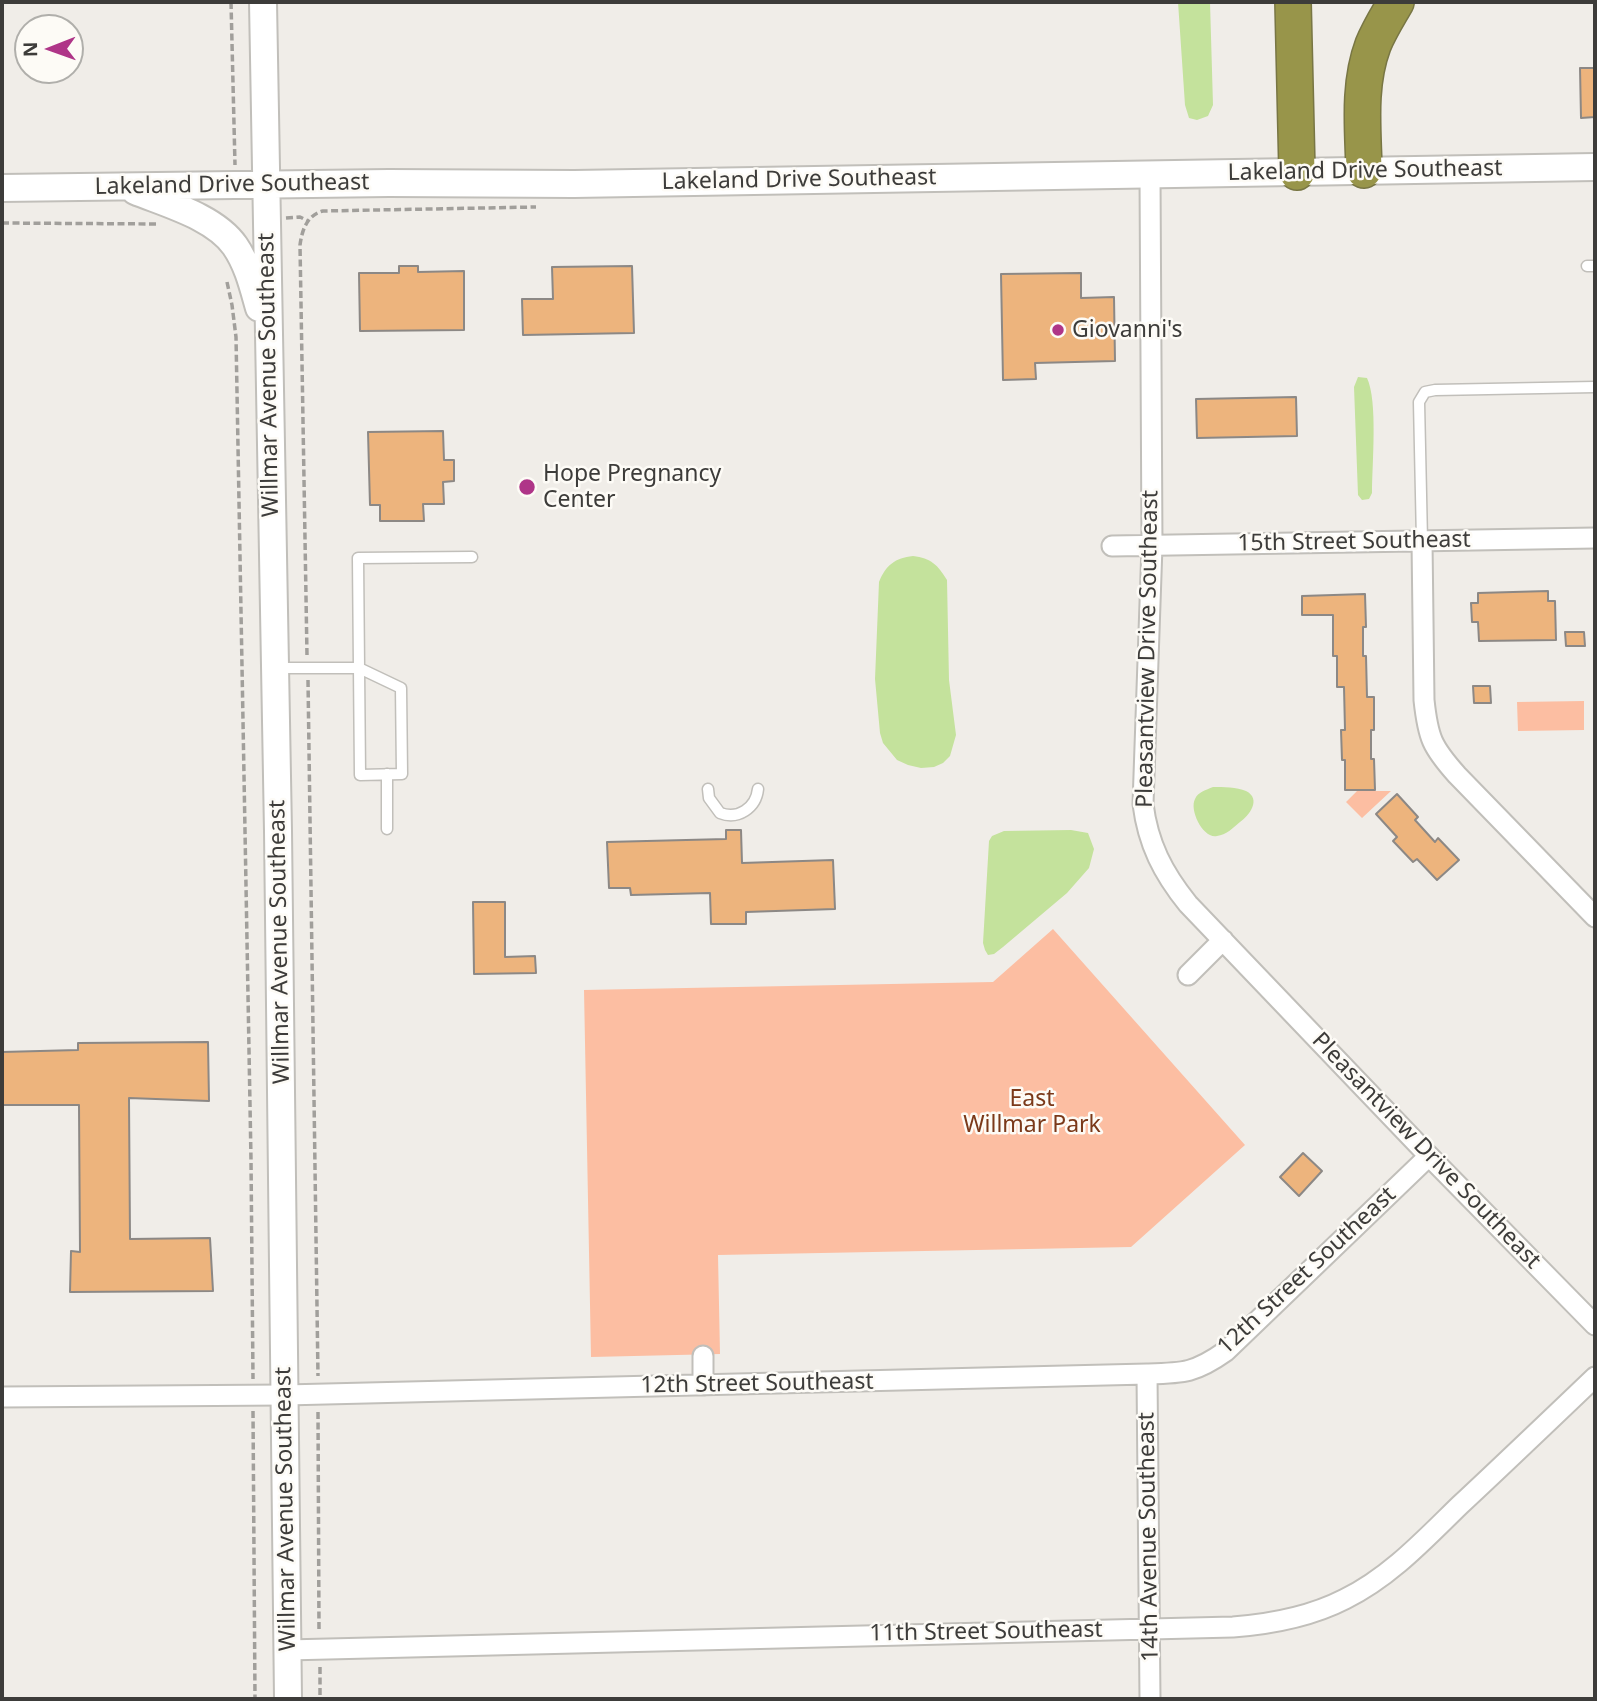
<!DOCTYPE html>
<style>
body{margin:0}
#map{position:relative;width:1597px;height:1701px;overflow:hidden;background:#f0ede8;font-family:"Noto Sans",sans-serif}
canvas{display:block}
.frame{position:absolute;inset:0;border:4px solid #3d3c3a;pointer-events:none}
.north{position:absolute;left:14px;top:14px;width:70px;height:70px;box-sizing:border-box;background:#fdfbf6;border:2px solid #b0afab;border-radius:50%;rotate:269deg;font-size:19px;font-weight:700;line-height:28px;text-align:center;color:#3d3c3a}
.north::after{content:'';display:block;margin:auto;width:24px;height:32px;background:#af3588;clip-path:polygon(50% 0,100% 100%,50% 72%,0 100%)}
</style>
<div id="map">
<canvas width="1597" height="1701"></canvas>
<div class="frame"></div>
<div class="north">N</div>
</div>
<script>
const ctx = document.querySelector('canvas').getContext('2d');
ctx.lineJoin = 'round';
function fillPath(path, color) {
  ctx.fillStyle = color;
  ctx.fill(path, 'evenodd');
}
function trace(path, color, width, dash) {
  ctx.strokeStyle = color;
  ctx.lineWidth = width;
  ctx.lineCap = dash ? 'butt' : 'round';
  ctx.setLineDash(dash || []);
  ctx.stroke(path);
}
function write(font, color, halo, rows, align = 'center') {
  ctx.font = font + ' "Noto Sans",sans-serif';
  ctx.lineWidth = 5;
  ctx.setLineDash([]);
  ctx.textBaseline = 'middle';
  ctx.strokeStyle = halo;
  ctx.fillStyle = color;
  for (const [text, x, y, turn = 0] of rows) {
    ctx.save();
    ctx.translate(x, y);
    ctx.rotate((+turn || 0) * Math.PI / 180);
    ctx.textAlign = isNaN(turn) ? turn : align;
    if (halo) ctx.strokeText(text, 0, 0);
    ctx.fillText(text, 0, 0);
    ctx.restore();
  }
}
fillPath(new Path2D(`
 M 1584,701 L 1584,730 L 1518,731 L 1517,702 Z
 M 1357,791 L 1391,791 L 1362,818 L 1346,802 Z
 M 1053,929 L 1245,1145 L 1131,1247 L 718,1255 L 720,1354 L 591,1357 L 584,990 L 993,982 Z`), '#fcbea2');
fillPath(new Path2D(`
 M 1178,2 L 1210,2 L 1213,105 L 1208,116 L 1197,120 L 1189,118 L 1185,105 Z
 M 1358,377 L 1367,378 C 1378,401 1372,465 1372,493 L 1369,499 L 1362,500 L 1358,495 L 1354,387 Z
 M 913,556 C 931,558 938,565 947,580 L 949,680 L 956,735 L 950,756 L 943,763 L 934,767 L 921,768 L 908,765 L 897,760 L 883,743 L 880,733 L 875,679 L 879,582 C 886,565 895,558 913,556 Z
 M 1213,787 C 1223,787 1237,787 1246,791 C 1262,799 1249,816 1240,822 C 1233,828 1226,835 1217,836 C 1203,839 1189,810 1195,799 C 1198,792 1206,790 1213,787 Z
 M 1071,830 L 1088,833 L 1094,849 L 1089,868 L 1067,893 L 1003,947 L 994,954 L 988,955 L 985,950 L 983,943 L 989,841 L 992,836 L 1004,831 Z`), '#c4e29c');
const building = new Path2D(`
 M 1580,68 L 1595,68 L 1595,117 L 1581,118 Z
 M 399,266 L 418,266 L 418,272 L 464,271 L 464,330 L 360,331 L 359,273 L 399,273 Z
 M 632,266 L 634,333 L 523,335 L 522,299 L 553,299 L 552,267 Z
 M 1081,273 L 1081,298 L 1114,297 L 1115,361 L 1035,363 L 1036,379 L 1003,380 L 1001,274 Z
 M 1296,397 L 1297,436 L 1197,438 L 1196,399 Z
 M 443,431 L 444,460 L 454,460 L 454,481 L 443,482 L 444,504 L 423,504 L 424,521 L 380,521 L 380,505 L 370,505 L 368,432 Z
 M 1548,591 L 1548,601 L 1555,601 L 1556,640 L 1479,641 L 1478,622 L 1472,622 L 1471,603 L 1478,603 L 1478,593 Z
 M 1365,594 L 1366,627 L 1363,627 L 1363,656 L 1366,656 L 1367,697 L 1374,697 L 1374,730 L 1371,730 L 1371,759 L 1374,759 L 1375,790 L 1345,790 L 1345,760 L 1342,760 L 1341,730 L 1345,730 L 1344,687 L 1337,687 L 1337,656 L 1333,656 L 1333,615 L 1302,615 L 1302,596 Z
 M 1565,632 L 1584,632 L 1585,646 L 1566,646 Z
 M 1473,686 L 1490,686 L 1491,703 L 1474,703 Z
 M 1397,794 L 1418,817 L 1415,820 L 1435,842 L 1438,838 L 1459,860 L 1437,880 L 1417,859 L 1413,862 L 1393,841 L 1397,837 L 1376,814 Z
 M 726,830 L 741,830 L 742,863 L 833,860 L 835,909 L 746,912 L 746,924 L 711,924 L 710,893 L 631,895 L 630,888 L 609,888 L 607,842 L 726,839 Z
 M 473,902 L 505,902 L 505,957 L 535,956 L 536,973 L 474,974 Z
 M 208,1042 L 209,1101 L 129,1098 L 130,1239 L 210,1238 L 213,1291 L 70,1292 L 71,1251 L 80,1252 L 79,1105 L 2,1105 L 2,1052 L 78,1050 L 78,1043 Z
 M 1303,1153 L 1322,1171 L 1299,1196 L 1280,1177 Z`);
fillPath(building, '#edb47d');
trace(building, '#8c8885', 2);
const lane = new Path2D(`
 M 1587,266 L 1595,266
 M 1422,541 L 1419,402 L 1425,392 L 1435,390 L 1595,387
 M 278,668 L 359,668 L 358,558 L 472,557
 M 359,668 L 401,688 L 402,774 L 360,775 Z
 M 387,774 L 387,829
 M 708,789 L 709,798 L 720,813 C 738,820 756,808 758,789`);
const street = new Path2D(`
 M 1150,175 L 1152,546 L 1143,804 C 1148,844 1163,873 1188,904 L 1429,1156 L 1595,1325
 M 1422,541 L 1424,700 C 1428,738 1432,747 1457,775 L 1595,917
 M 1112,546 L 1595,538
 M 1188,975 L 1223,940
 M 703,1356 L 703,1385
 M 1147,1374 L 1150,1699
 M 2,1397 L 285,1395 L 1147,1374 C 1184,1373 1195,1373 1226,1351 L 1429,1156
 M 287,1650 L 1233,1627 C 1272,1624 1310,1617 1345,1599 C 1390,1577 1425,1539 1460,1505 C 1505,1463 1550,1420 1595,1377`);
const secondary = new Path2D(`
 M 263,2 L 278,831 L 288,1699
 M 2,188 L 389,183 L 574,184 L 1595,167
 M 135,191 C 167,204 215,217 235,246 C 248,265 253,287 259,308`);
const highway = new Path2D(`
 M 1293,2 L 1297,172
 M 1364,170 C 1363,129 1358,85 1373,45 C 1379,30 1388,16 1396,2`);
trace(lane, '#c1bfba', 13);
trace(street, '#c1bfba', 23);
trace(secondary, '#c1bfba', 30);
trace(highway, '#787644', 38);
trace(new Path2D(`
 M 231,2 L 235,165
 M 286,218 L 300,217 L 308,221
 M 2,223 L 158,224
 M 227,282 L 232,305 L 236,337 L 251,1160 L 253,1379
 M 307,655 L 300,245 C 302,230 307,215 323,211 L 536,207
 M 308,680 L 318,1376
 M 253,1411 L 255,1699
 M 318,1412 L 319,1631
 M 320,1667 L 320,1699`), '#a19f9b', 3.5, [7, 3.5]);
trace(lane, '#fff', 10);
trace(street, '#fff', 19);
trace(secondary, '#fff', 26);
trace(highway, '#98954a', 35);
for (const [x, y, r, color] of [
 [1058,330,7,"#af3588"],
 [527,487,9,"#af3588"]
]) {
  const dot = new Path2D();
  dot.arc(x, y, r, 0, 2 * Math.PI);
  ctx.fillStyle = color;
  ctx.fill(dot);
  trace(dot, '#fdfbf6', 2.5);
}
write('23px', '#3d3c3a', '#fdfbf6', [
 ["Lakeland Drive Southeast",1365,171,-1],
 ["Lakeland Drive Southeast",799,180,-1],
 ["Lakeland Drive Southeast",232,185,-1],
 ["Willmar Avenue Southeast",269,375,-91],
 ["15th Street Southeast",1354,542,-1],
 ["Pleasantview Drive Southeast",1148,649,-89],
 ["Willmar Avenue Southeast",280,942,-91],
 ["Pleasantview Drive Southeast",1426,1151,46],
 ["12th Street Southeast",1307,1271,-43],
 ["12th Street Southeast",757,1384,-1],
 ["Willmar Avenue Southeast",286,1509,-91],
 ["14th Avenue Southeast",1149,1537,-91],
 ["11th Street Southeast",986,1632,-1]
]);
write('23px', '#3d3c3a', '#fdfbf6', [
 ["Giovanni's",1072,330],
 ["Hope Pregnancy",543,474],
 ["Center",543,500]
], 'left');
write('23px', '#7b3919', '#fdfbf6', [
 ["East",1032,1099],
 ["Willmar Park",1032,1125]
]);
</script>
